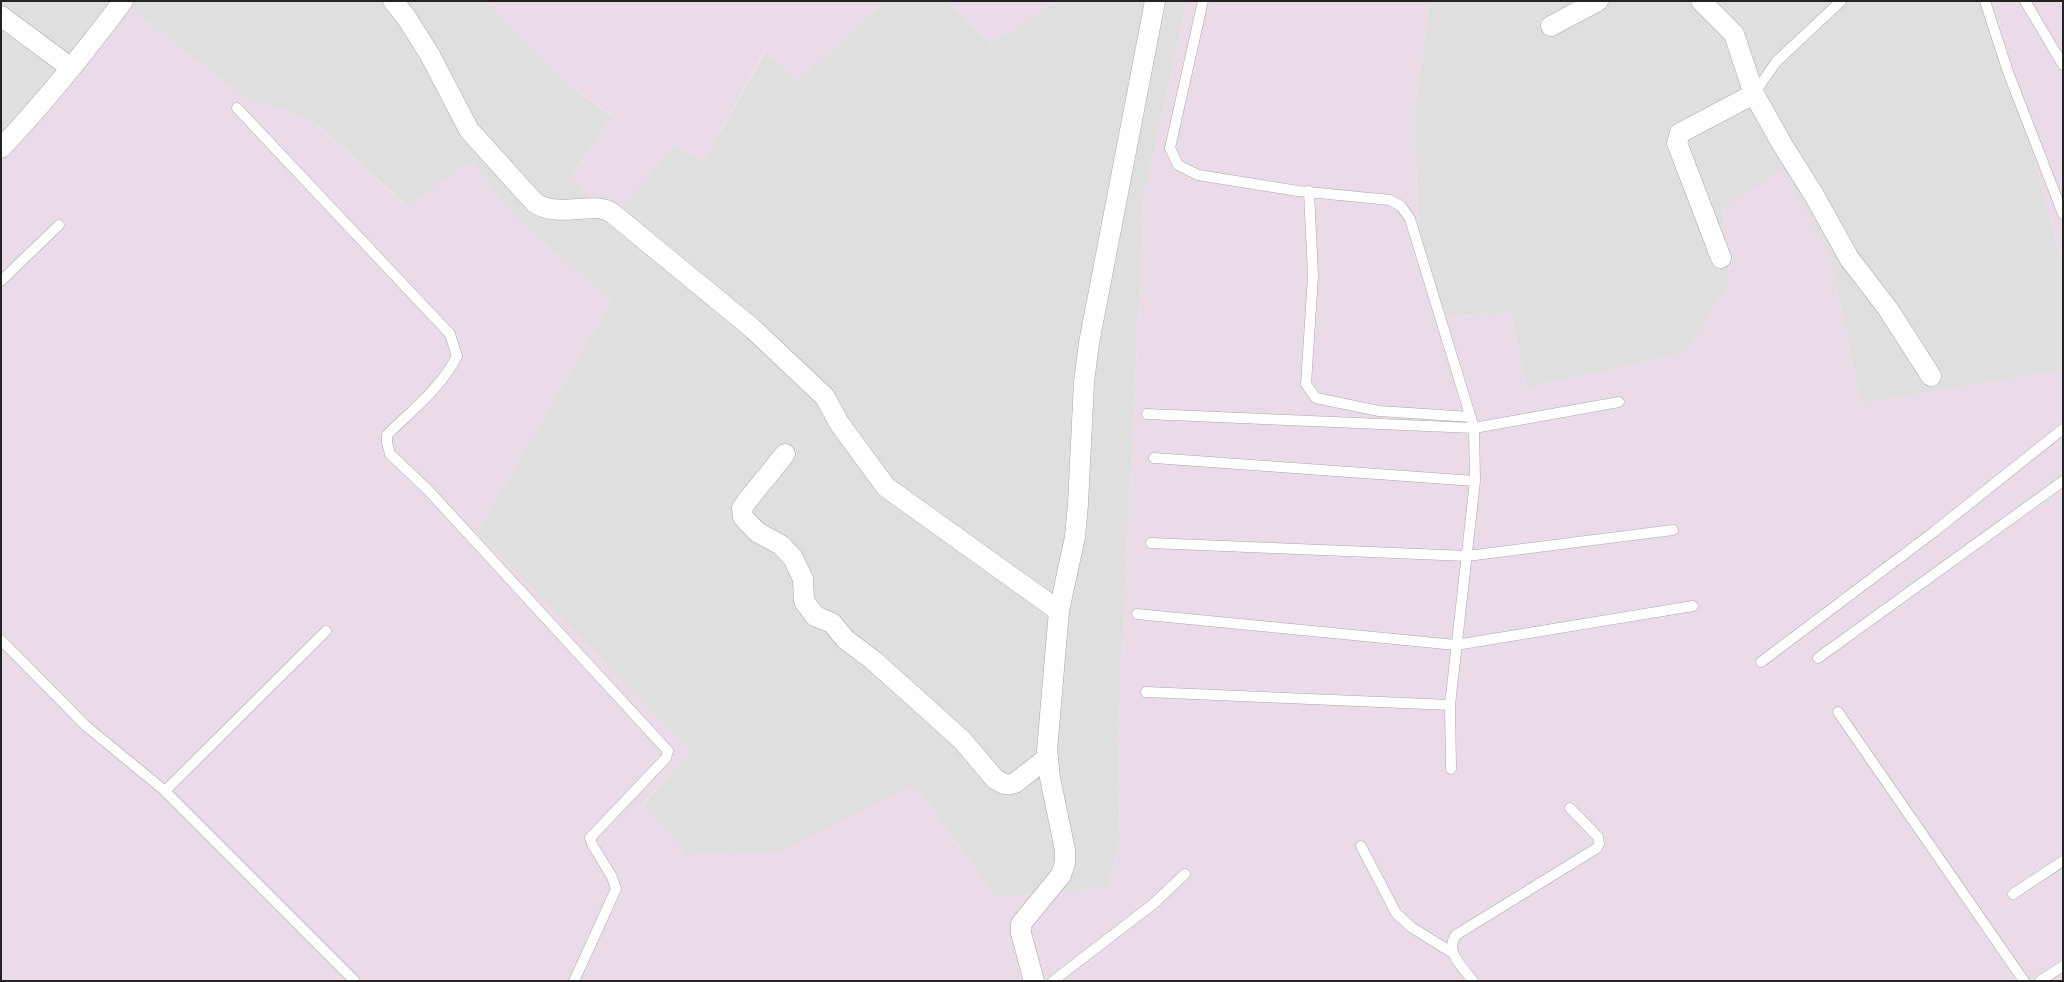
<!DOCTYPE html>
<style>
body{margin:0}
#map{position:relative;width:2064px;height:982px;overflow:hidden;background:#f2efe9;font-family:Signika,sans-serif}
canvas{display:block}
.frame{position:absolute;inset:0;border:2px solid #222;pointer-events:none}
</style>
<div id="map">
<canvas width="2064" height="982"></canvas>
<div class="frame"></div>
</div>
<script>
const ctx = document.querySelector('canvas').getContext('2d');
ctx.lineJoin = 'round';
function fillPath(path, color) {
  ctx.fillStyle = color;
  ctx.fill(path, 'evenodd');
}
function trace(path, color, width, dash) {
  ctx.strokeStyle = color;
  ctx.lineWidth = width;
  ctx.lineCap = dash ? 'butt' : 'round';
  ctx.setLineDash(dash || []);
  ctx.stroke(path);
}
fillPath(new Path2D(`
 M 1,1 L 486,1 L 570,86 L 612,116 L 571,177 L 613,219 L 672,146 L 705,160 L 765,52 L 798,81 L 885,1 L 946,1 L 991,44 L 1057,1 L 1187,1 L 1144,198 L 1118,741 L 1120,842 L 1107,887 L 1066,892 L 995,897 L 915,785 L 780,852 L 686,854 L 643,805 L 691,751 L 477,533 L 611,301 L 515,218 L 472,162 L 407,206 L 312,120 L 245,98 L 129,7 L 1,156 Z
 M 1430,1 L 1993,1 L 2063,267 L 2063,370 L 1861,404 L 1830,257 L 1722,209 L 1730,282 L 1686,353 L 1527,388 L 1511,313 L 1437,317 L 1419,241 L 1414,115 Z`), '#e0dfdf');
fillPath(new Path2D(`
 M 486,1 L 885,1 L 798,81 L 764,52 L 705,160 L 672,146 L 614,219 L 571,178 L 612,115 L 570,86 Z
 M 946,1 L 1057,1 L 991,44 Z
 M 1187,1 L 1430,1 L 1414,115 L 1419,241 L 1437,317 L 1511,313 L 1527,388 L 1686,353 L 1730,282 L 1722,209 L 1784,169 L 1830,257 L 1861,404 L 2063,370 L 2063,981 L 1,981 L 1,156 L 129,7 L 245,98 L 312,120 L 406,206 L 472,162 L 515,218 L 611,301 L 477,533 L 692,751 L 643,804 L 686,854 L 780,852 L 915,785 L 995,897 L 1066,892 L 1107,887 L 1120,842 L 1118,741 L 1144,198 Z
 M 1993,1 L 2063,1 L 2063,267 L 2011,68 Z`), '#ebdbe8');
const lane = new Path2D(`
 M 1203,1 L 1170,148 L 1178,165 L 1198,175 L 1298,191 L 1390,200 L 1401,206 L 1410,219 L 1474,428 L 1475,481 L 1450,705 L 1451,769
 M 1985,1 L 2008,72 L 2063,214
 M 2025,1 L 2063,65
 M 1754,94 L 1776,62 L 1841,1
 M 237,108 L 450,334 L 457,356 C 442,387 411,411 387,435 L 387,443 L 390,454 L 428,490 L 668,751 L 666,758 L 590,838 L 592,844 L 612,877 L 616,889 L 574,981
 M 1309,191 L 1313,276 L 1306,384 L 1316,398 L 1379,411 L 1471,417
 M 1,281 L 59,225
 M 1147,414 L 1474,428 L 1619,402
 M 1154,458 L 1475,481
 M 1151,543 L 1467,556 L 1673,530
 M 1137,614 L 1456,645 L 1693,606
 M 1,640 L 86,726 L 165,791 L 355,981
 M 1818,658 L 2063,481
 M 1761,662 L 1935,531 L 2063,429
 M 1146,692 L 1450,705
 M 1838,712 L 2024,981
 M 165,791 L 326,631
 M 1361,846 L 1396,913 L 1411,927 L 1451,952
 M 2013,894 L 2063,861
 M 1053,981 L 1152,905 L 1185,874
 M 1473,981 C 1463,967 1444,952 1456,935 L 1597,848 L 1599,844 L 1598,837 L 1570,808
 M 2040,981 L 2063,966`);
const street = new Path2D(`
 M 393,1 L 406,17 L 430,55 L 469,130 L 535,203 C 560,219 593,200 612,213 L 752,328 L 825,397 L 839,423 L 886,487 L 1059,611
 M 1701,1 L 1734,34 L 1754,94 L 1782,144 L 1814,195 L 1849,258 L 1888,309 L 1931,376
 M 1,16 L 71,68
 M 1551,26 L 1598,1
 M 1,148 C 45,102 85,52 123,1
 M 1721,258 L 1677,143 L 1680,133 L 1754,94
 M 785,454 L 747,501 L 742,508 L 743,517 L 757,532 L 781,545 L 793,558 L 803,579 L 804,601 L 815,616 L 832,623 L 846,640 L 873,660 L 962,740 L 995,779 C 1003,784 1007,786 1015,783 L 1048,757
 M 1034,981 L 1021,933 L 1021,924 L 1061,875 L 1065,863 L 1065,850 L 1050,778 L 1047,750 L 1059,611 L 1075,537 L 1078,504 L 1084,382 L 1089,343 L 1155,1`);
trace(lane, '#a9a9a9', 11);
trace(street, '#a9a9a9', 21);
trace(lane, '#fff', 10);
trace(street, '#fff', 20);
</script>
